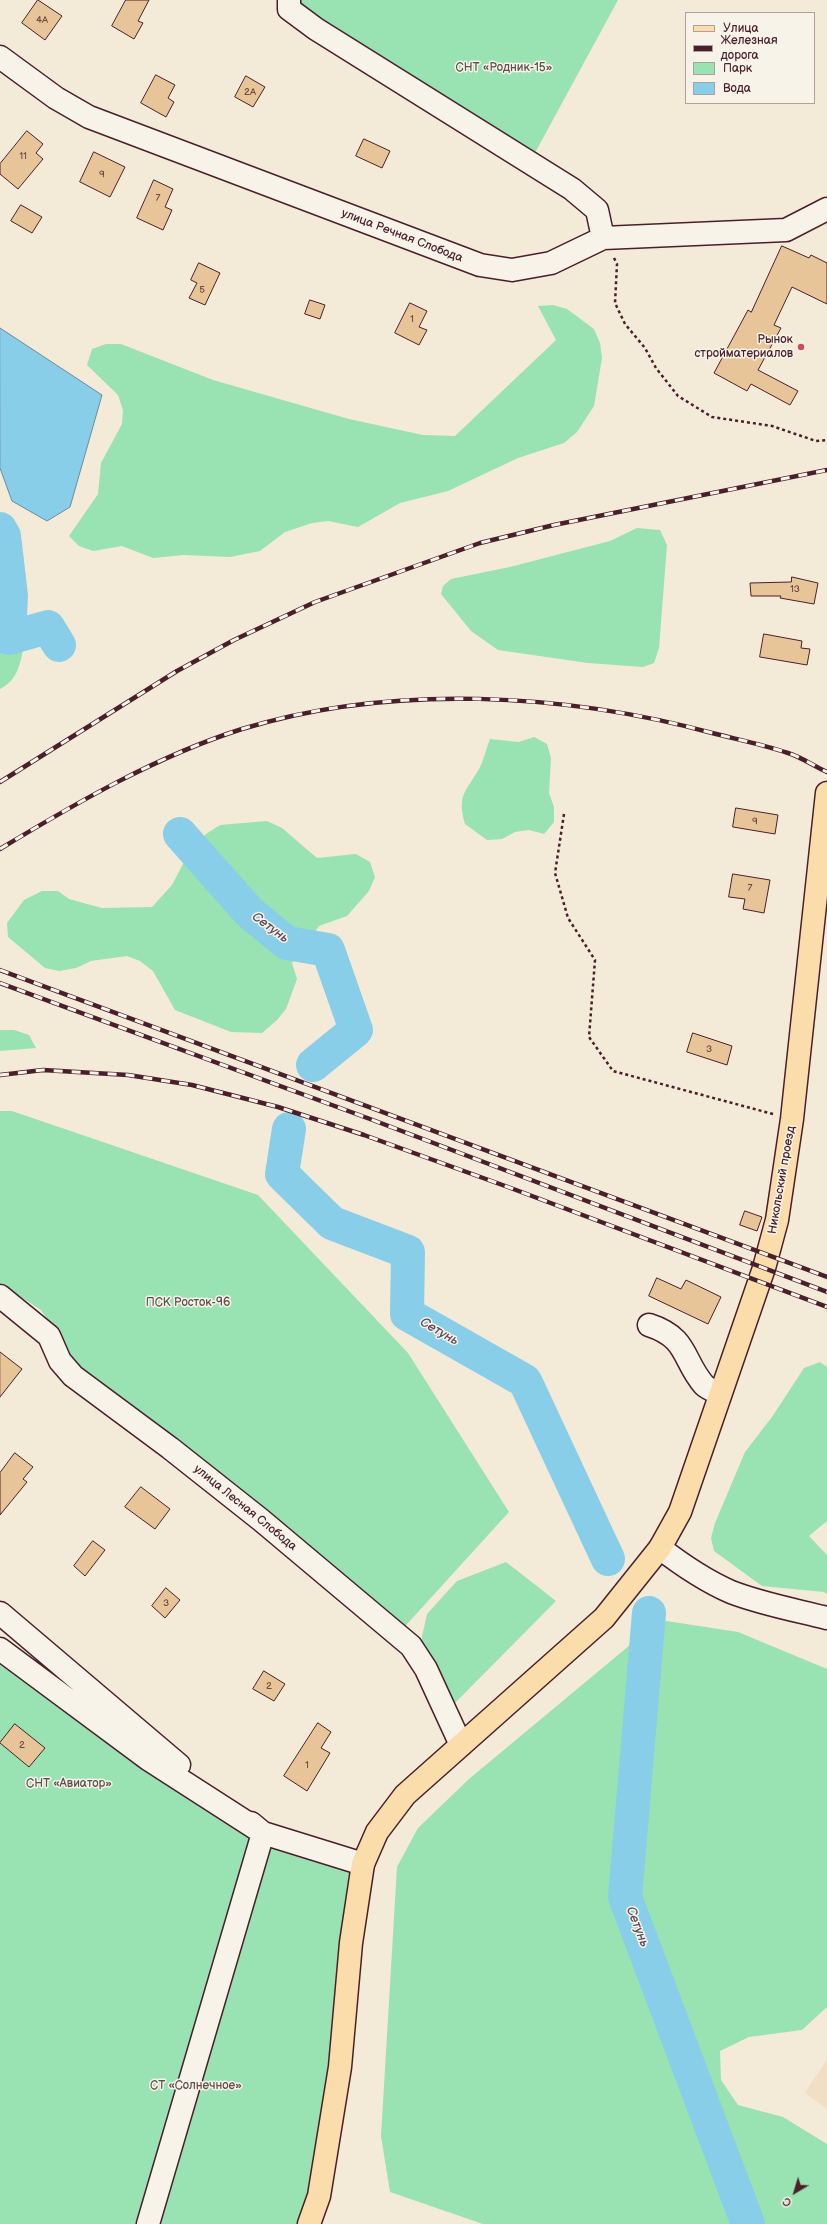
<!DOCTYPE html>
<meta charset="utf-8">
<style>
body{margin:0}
#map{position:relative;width:827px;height:2224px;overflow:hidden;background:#f4ead8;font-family:"Balsamiq Sans",sans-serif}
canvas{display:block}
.legend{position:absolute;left:685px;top:12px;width:130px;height:92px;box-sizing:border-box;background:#f7f3e8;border:1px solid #b29e9c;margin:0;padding:5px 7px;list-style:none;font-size:12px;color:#4a1f2b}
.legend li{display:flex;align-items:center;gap:8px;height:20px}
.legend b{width:20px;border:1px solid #b29e9c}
.north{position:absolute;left:775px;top:2172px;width:40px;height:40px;-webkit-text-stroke:3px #f7f3e8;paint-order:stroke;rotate:218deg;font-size:11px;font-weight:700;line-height:16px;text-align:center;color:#4a1f2b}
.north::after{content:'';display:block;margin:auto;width:14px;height:18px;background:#4a1f2b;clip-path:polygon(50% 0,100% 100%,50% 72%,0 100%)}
</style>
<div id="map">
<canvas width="827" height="2224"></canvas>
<ul class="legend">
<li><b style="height:5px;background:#faddab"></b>Улица</li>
<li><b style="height:5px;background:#4a1f2b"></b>Железная дорога</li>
<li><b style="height:11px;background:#99e2b2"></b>Парк</li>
<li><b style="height:11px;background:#88cee9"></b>Вода</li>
</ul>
<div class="north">С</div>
</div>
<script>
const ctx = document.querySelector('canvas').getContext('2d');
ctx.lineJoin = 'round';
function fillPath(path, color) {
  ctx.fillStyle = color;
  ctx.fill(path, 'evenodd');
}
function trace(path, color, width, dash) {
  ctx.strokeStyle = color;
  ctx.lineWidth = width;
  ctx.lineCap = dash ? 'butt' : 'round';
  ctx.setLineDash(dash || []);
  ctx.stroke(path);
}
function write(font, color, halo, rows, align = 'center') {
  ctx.font = font + ' "Balsamiq Sans",sans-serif';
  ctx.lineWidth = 3;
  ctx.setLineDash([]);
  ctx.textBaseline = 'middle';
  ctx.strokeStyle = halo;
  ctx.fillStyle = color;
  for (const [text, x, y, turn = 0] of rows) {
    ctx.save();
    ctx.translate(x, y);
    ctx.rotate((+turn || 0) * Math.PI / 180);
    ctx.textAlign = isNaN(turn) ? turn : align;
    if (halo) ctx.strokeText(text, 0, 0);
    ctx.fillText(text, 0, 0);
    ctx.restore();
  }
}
fillPath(new Path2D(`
 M 827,2059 L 827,2109 L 805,2093 Z`), '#f0dfc5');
fillPath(new Path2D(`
 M 292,0 L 618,0 L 530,162 Z
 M 553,305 L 567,309 L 594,329 L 600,343 L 602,358 L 594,406 L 577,432 L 564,443 L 518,458 L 448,491 L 400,503 L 358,527 L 328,521 L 312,523 L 285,532 L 260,551 L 230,557 L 184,555 L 153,558 L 122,546 L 93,551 L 79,546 L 69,536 L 98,494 L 101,463 L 122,424 L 123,410 L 118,395 L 87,365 L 92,349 L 106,344 L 121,344 L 213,380 L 349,419 L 423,435 L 455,436 L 556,340 L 538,306 Z
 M 0,526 L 16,551 L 0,563 Z
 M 637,528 L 660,530 L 667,545 L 659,648 L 654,663 L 643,667 L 588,663 L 498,650 L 471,631 L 441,594 L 443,586 L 451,579 L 510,567 L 610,541 Z
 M 0,576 L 8,590 L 9,604 L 26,628 C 22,650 23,678 0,689 Z
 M 534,737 L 547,744 L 551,758 L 549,793 L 554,807 L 554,822 L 544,834 L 529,830 L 515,832 L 502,839 L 487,840 L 465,824 C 457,795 465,793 479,769 C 484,760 486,749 490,739 L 519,742 Z
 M 267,821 L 282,828 L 317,858 L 356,854 L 370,862 L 375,877 L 369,891 L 347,916 L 319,926 L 292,963 L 297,979 L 286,1009 L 277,1020 L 262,1033 L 231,1032 L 175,1010 L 153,971 L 140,961 L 127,956 L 91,961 L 76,968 L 59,971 L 45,968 L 8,937 L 7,923 L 24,900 L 42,891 L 58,891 L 69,899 L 102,908 L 152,907 L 172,885 L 185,860 L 206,834 L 220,825 Z
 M 0,1030 L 14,1030 L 29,1035 L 36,1048 L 0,1051 Z
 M 0,1111 L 12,1111 L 258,1195 L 408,1353 L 509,1512 L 398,1634 L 88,1382 L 41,1310 L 0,1283 Z
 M 820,1362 L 827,1367 L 827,1521 L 809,1536 L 827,1555 L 827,1594 L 824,1592 L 762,1586 L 714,1551 L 711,1538 L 715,1523 L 745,1452 L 772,1417 L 804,1368 Z
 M 506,1562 L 556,1601 L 448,1710 L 419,1650 L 427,1614 L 457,1581 Z
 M 660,1620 L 738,1632 L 827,1669 L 827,2007 L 802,2030 L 749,2037 L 720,2051 L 721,2080 L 738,2105 L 783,2117 L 827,2144 L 827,2224 L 483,2224 L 390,2192 L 381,2136 L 397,1867 L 418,1828 L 469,1779 Z
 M 0,1639 L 257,1837 L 363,1864 L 309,2224 L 0,2224 Z`), '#99e2b2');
const water = new Path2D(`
 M 0,328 L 102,395 L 70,507 L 47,521 L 12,501 L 0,468 Z`);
fillPath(water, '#88cee9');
trace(water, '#6f889d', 1);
trace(new Path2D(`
 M 0,529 L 4,536 L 11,596 L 9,638 L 48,627 L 59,645
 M 180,834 L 250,913 L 287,943 L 328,950 L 356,1030 L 313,1065
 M 289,1129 L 282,1174 L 332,1223 L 408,1252 L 407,1314 L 525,1381 L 608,1559
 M 649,1613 L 625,1897 L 748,2224`), '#88cee9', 34);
const building = new Path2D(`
 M 38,0 L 62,16 L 45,40 L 22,23 Z
 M 126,0 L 149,0 L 138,21 L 143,23 L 134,39 L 112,26 Z
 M 156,75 L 175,85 L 168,98 L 174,102 L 166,117 L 141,103 Z
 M 246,76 L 265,87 L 253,107 L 235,97 Z
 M 27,131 L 43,144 L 36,153 L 43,159 L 18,189 L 0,174 L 0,164 Z
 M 364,139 L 390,151 L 382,168 L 356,156 Z
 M 94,152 L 125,167 L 110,197 L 80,182 Z
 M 154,180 L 173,189 L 165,207 L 172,210 L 163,230 L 137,218 Z
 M 21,205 L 42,217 L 32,233 L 11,221 Z
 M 782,246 L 809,258 L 811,255 L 827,263 L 827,304 L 792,287 L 774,325 L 781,328 L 758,370 L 798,391 L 790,405 L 751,384 L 747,391 L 714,373 L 748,310 L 751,312 Z
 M 199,263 L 220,273 L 205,305 L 189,298 L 197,283 L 191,280 Z
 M 310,300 L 325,305 L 320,319 L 305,314 Z
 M 410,303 L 427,311 L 419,327 L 427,330 L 419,345 L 395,333 Z
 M 792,577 L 818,583 L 814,604 L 780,598 L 781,596 L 751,596 L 750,583 L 791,582 Z
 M 764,634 L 802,641 L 801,648 L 810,649 L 807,665 L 760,657 Z
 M 736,808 L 778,815 L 775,834 L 733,827 Z
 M 733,874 L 770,880 L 764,913 L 743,909 L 745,899 L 729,897 Z
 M 693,1033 L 732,1046 L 727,1065 L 687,1052 Z
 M 745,1211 L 762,1217 L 757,1231 L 740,1225 Z
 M 657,1278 L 681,1289 L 686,1280 L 721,1297 L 708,1324 L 649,1296 Z
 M 0,1352 L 22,1369 L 0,1397 Z
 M 15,1453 L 33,1467 L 23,1479 L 27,1482 L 0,1515 L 0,1473 Z
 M 141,1487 L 170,1509 L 155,1529 L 125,1507 Z
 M 93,1541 L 105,1550 L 85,1576 L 74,1566 Z
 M 166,1588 L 180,1600 L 165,1618 L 152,1606 Z
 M 264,1671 L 285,1684 L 274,1701 L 253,1689 Z
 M 318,1723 L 331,1732 L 321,1748 L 330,1753 L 307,1791 L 284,1776 Z
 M 15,1724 L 45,1748 L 29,1767 L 0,1743 Z`);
fillPath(building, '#e8c599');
trace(building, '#4a1f2b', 1);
const minor = new Path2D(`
 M 289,0 L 289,9 L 316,29 L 572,189 L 597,210 L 603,238
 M 0,57 L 56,98 L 89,117 L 480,265 L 512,270 L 551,263 L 603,238 L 786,230 L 827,209
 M 0,1296 L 49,1336 L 60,1361 L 73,1376 L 170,1448 L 261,1520 L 411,1646 L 426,1669 L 461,1745
 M 649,1325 C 689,1338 682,1360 704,1385 C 708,1389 715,1391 720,1394
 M 660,1548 C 682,1565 706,1581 731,1592 C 762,1604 795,1610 827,1618
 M 0,1613 L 179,1765
 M 0,1649 L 148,1759 L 263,1833 L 148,2224
 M 251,1823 L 263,1833 L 363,1864`);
const major = new Path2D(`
 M 309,2224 L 319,2196 L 340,2067 L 351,1943 L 363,1864 L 377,1832 L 405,1795 L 604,1618 L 660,1548 L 680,1512 L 764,1268 L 777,1220 L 792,1119 L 827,793`);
trace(minor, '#4a1f2b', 25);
trace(major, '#4a1f2b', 25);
trace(new Path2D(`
 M 614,258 L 617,264 L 615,303 L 625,324 L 645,348 L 656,368 L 678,396 L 712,417 L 772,426 L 816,441 L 827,440
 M 564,814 L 555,873 L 568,918 L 595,960 L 589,1037 L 613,1071 L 773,1114`), '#4a1f2b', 2.5, [3, 3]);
trace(minor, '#f7f3e8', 22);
trace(major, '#faddab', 22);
const rail = new Path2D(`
 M 0,782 L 177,671 L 234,640 L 315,602 L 480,543 L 554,525 L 827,470
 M 0,849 C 76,803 157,756 242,729 C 392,683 566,693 716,734 C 740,740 764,745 788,753 C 801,757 814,766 827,772
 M 0,970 L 827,1277
 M 0,983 L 370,1119 L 827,1292
 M 0,1075 L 43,1070 L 128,1075 L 192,1085 L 278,1107 L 364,1135 L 508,1187 L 827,1307`);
trace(rail, '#4a1f2b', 4.5);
trace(rail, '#f7f3e8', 3, [9]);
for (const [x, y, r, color] of [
 [801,347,4,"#d1495b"]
]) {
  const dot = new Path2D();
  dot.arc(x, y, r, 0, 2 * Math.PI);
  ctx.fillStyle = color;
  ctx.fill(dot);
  trace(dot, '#f7f3e8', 1.5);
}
write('10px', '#724846', null, [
 ["4А",42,20],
 ["2А",250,92],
 ["11",23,156],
 ["9",102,174],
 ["7",158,198],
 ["5",202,290],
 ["1",412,319],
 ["13",795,589],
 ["9",755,821],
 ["7",750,888],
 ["3",709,1049],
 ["3",166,1603],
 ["2",269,1686],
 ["2",22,1745],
 ["1",307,1765]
]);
write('12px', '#5e504d', '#f7f3e8', [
 ["СНТ «Родник-15»",504,68],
 ["ПСК Росток-96",188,1303],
 ["СНТ «Авиатор»",69,1784],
 ["СТ «Солнечное»",196,2086]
]);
write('12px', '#4a1f2b', '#f7f3e8', [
 ["улица Речная Слобода",402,236,21],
 ["Никольский проезд",782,1180,-80],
 ["улица Лесная Слобода",245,1508,39]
]);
write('12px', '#4a1f2b', '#f7f3e8', [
 ["Рынок",793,340],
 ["стройматериалов",793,354]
], 'right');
write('italic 13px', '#5a4b5a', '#f7f3e8', [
 ["Сетунь",270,928,36],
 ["Сетунь",439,1332,30],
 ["Сетунь",637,1927,69]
]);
</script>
